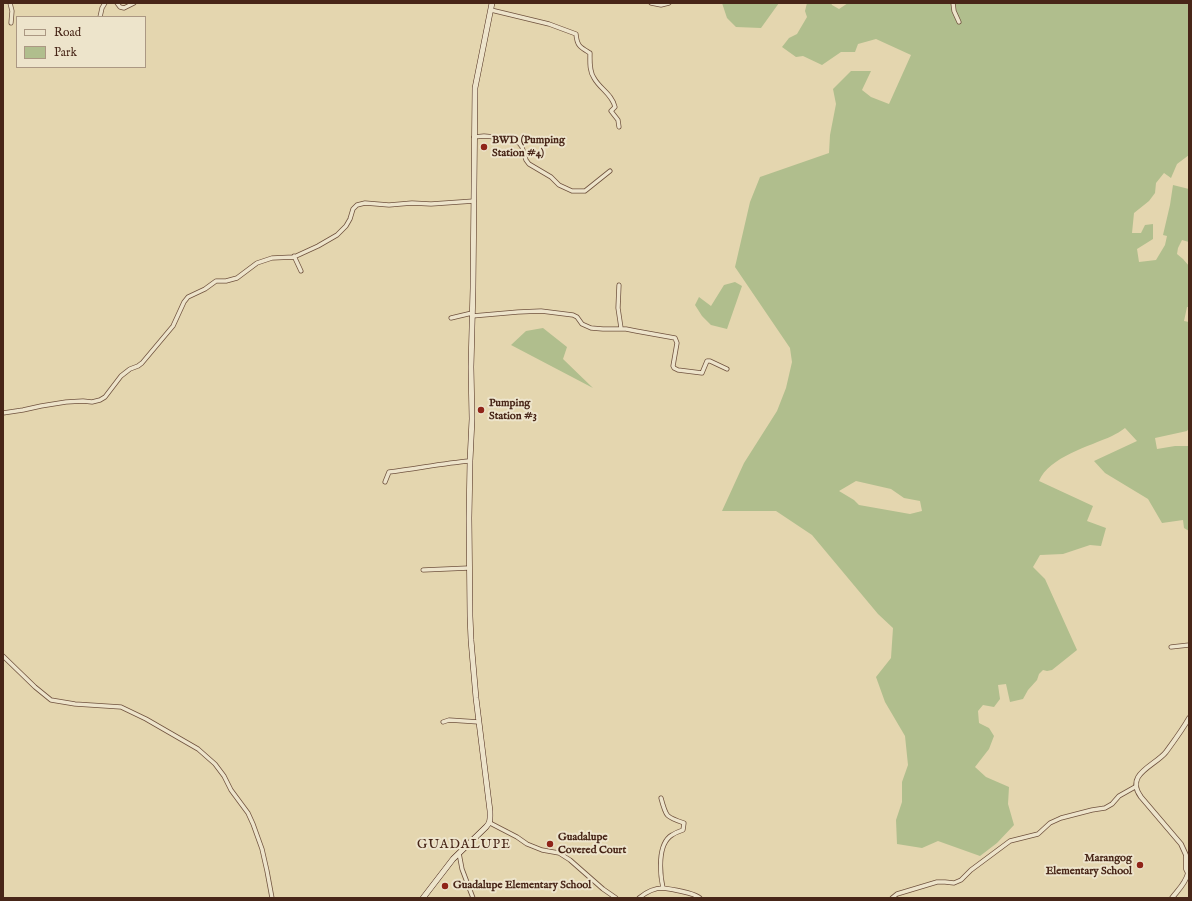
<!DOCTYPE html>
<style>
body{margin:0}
#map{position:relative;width:1192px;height:901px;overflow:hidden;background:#e4d6af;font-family:"IM FELL English",serif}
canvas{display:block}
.frame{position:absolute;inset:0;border:4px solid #482618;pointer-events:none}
.legend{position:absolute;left:16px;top:16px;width:130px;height:52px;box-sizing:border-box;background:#ede4cb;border:1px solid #ab9883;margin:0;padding:5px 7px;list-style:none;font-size:12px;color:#482618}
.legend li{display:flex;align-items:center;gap:8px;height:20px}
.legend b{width:20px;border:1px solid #ab9883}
</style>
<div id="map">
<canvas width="1192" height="901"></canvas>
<div class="frame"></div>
<ul class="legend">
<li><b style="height:5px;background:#ede4cb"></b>Road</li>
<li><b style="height:11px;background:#b0be8d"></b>Park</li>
</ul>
</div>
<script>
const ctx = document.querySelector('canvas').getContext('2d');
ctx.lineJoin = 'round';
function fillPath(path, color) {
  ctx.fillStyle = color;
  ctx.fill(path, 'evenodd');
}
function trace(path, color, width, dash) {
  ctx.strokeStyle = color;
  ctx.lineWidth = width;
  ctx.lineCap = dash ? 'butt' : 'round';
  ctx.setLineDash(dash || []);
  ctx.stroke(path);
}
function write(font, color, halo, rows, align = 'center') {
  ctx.font = font + ' "IM FELL English",serif';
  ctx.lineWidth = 4;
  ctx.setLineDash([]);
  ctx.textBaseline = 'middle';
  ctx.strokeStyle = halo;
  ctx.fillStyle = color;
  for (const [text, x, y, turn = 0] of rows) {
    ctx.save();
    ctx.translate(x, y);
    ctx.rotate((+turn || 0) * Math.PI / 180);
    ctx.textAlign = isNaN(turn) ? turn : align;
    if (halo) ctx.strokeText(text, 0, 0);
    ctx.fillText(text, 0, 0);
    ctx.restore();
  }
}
fillPath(new Path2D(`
 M 722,3 L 779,3 L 761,28 L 736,27 L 727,18 Z
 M 807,3 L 831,3 L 832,5 L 839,9 L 848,3 L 1189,3 L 1189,155 L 1177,164 L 1171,178 L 1164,173 L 1156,183 L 1155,193 L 1149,201 L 1134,213 L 1132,233 L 1141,233 L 1145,225 L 1153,224 L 1153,239 L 1137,249 L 1139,262 L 1156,260 L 1165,245 L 1167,236 L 1163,235 L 1170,205 L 1173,185 L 1189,189 L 1189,242 L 1182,240 L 1178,248 L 1177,254 L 1183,259 L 1189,266 L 1189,307 L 1187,307 L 1184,321 L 1189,322 L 1189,428 L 1187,431 L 1155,438 L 1157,449 L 1175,446 L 1189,446 L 1189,531 L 1184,528 L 1183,520 L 1162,523 L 1148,499 L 1105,473 L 1094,461 L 1137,441 L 1125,428 C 1121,431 1116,434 1112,436 C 1090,446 1049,457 1039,481 L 1093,506 L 1087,521 L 1106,528 L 1101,546 L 1090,545 L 1063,554 L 1040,555 L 1033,567 L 1045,579 L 1077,650 L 1052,670 L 1047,671 L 1043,670 L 1039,674 L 1037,680 L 1028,690 L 1023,699 L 1010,702 L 1006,684 L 998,685 L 1000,699 L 994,707 L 983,705 L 978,711 L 979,723 L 989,728 L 994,736 L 989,749 L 975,767 L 986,777 L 1009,787 L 1008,804 L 1014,825 L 997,843 L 980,856 L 938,841 L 922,848 L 897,844 L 896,820 L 902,802 L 902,782 L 908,765 L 905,736 L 885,702 L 876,677 L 891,658 L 893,628 L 878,614 L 812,535 L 776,511 L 722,511 L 744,463 L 777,411 L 786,388 L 792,362 L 790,348 L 735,267 L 750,202 L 760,177 L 829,153 L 830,135 L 836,104 L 833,89 L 851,71 L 871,71 L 862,90 L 871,97 L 889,104 L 911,55 L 876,39 L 858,44 L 855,52 L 841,52 L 822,65 L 803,56 L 796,57 L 782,47 L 789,38 L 797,34 L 807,17 L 805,11 ZM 856,481 L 891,489 L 904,498 L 920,501 L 922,511 L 910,514 L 859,505 L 854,500 L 839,491 Z
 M 735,282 L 742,286 L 727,329 L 711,325 L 702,316 L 695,305 L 699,297 L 711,306 L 724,285 Z
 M 543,328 L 567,347 L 563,359 L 593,388 L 511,345 L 526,331 Z`), '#b0be8d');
const minor = new Path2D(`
 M 10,3 L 12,11 L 11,23
 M 117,3 L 120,7 L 124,8 L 134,3
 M 651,3 L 661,5 L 669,3
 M 953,3 L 954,11 L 959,22
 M 491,10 L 549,24 L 576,34 C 577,46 580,47 590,53 C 590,61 589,71 594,78 C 600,89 612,94 615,107 L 611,111 L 618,120 L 619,127
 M 100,17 L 102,8 L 105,3
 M 474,137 L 484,136 L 506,138 L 519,143 L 522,147 L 526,160 L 529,164 L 551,177 L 559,185 L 572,191 L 585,191 L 610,171
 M 294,256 L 301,271
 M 619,285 L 618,308 L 621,328
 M 472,316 L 518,312 L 541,311 L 573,315 L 577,317 L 582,324 L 591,328 L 603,329 L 626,329 L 636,331 L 675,338 L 677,343 L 673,366 L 674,368 L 678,370 L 702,373 L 707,361 L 710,361 L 727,369
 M 451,318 L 472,313
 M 3,413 L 23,410 L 41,406 L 66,402 L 83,401 L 92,402 L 100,400 L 105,397 L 121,376 L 130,369 L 138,366 L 142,363 L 173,326 L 184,302 L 188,297 L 205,289 L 216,281 L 226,281 L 237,278 L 257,263 L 272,258 L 294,257 L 318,246 L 337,235 L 346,226 L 350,219 L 353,209 L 357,205 L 365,203 L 389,205 L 412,203 L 431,204 L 474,201
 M 385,482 L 389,472 C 416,469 443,463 470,461
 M 423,570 L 469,568
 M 1171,647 L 1189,645
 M 3,656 L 35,687 L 51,700 L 75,704 L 121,707 L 146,719 L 198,749 L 215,764 L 224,776 L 231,790 L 248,813 L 253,824 L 262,849 L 267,871 L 272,898
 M 443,722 L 449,720 L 479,722
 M 661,798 C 666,817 666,817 684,823 L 683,830 C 680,831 675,833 672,835 C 657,844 660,874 663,888
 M 490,823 L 517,837 L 527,844 L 542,850 L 559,853 L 570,860 L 603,889 L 616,898
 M 459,853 L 462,869 L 473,898
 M 639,898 C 645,893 654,888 663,888 C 670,889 694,893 700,898
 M 892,898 L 897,894 L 937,882 L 945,882 L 954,883 L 961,880 L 971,870 L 1010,841 L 1038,834 L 1050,823 L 1061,818 L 1092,810 L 1105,808 L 1112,804 L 1119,796 L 1135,787`);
const tertiary = new Path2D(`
 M 1172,898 C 1178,890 1186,883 1188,873 L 1186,869 L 1186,855 L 1181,844 L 1141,797 C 1124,774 1155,766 1166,752 C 1174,741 1183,729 1189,718`);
const secondary = new Path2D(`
 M 423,898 L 453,859 L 486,827 C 491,822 490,818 490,811 L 476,698 L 471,640 L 470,616 L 469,518 L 470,461 L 472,419 L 471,367 L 473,288 L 475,88 L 492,3`);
trace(minor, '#6f523e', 5);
trace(tertiary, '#6f523e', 5.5);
trace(secondary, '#482618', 6);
trace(minor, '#ede4cb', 3.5);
trace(tertiary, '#ede4cb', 4);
trace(secondary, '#ede4cb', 5);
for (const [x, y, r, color] of [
 [484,147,4,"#8f2418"],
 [481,410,4,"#8f2418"],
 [550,844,4,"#8f2418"],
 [1140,865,4,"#8f2418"],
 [445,886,4,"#8f2418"]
]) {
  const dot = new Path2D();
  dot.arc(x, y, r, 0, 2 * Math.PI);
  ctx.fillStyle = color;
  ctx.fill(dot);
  trace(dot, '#ede4cb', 1.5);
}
write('bold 11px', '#482618', '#ede4cb', [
 ["BWD (Pumping",492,141],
 ["Station #4)",492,154],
 ["Pumping",489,404],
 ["Station #3",489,417],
 ["Guadalupe",558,838],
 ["Covered Court",558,851],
 ["Marangog",1132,859,"right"],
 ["Elementary School",1132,872,"right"],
 ["Guadalupe Elementary School",453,886]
], 'left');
ctx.letterSpacing = '1px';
write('13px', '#482618', '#ede4cb', [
 ["GUADALUPE",464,845]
]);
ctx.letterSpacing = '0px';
</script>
